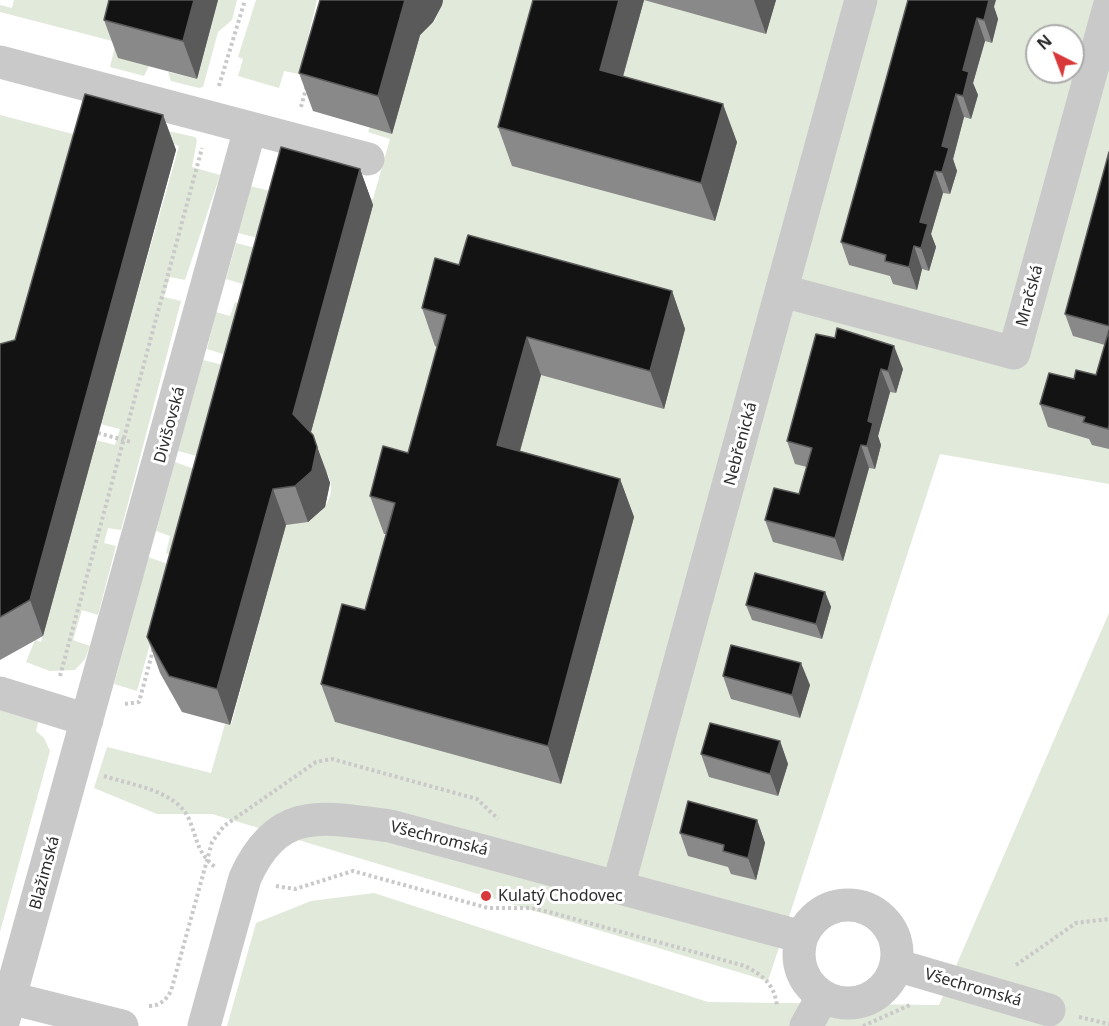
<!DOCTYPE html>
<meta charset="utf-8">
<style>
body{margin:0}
#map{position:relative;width:1109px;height:1026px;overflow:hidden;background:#fff;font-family:"Noto Sans",sans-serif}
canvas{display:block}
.north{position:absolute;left:1025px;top:24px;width:60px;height:60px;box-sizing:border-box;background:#fff;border:2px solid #ababab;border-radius:50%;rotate:318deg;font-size:16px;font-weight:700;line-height:24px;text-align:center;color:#2c2c2c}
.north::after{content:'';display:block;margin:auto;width:21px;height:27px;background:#d83839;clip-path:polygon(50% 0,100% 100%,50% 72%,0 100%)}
</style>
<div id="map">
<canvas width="1109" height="1026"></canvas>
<div class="north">N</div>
</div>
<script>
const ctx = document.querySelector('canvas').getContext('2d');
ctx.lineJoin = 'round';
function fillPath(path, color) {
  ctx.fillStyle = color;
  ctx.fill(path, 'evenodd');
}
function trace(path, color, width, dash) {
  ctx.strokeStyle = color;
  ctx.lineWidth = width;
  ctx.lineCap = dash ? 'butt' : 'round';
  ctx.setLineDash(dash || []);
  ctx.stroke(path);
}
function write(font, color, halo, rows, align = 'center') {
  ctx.font = font + ' "Noto Sans",sans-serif';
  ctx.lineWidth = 6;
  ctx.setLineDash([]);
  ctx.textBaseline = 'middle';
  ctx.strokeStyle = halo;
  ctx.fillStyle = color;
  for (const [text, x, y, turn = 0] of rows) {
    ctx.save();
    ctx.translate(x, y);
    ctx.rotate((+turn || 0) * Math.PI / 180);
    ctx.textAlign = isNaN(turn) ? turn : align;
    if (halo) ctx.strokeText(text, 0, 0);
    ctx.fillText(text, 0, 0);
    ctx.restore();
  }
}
fillPath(new Path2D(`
 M 14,0 L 134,0 L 149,66 L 144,76 L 110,67 L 116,42 L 0,12 L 0,5 L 12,8 Z
 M 218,0 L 237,0 L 232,20 L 218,32 L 203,87 L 199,88 L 171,81 L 168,72 L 197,79 Z
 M 256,0 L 317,0 L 299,74 L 284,71 L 279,88 L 238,76 L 243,59 L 238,57 Z
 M 443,0 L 1109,0 L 1109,484 L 940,454 L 768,981 L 212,814 L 157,814 L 94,788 L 107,747 L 211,773 L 225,724 L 231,725 L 286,524 C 316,525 345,497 324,468 C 320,461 312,458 305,453 L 373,204 L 350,198 L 351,193 L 373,199 L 390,139 L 368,132 L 370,127 L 392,133 L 420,32 L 434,22 ZM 1037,36 L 1073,36 L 1073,72 L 1037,72 Z
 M 0,115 L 88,138 L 0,383 Z
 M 150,127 L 195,137 L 197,140 L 192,167 L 220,175 L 185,280 L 170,277 L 164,297 L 181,301 L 121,530 L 108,528 L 104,543 L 116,546 L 98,615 L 82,610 L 73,640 L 90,646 L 85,659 L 75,670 L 50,671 L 26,662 L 35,640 L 41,642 L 96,440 L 115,445 L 120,429 L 100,424 L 179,146 L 155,138 Z
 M 250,186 L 270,191 L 258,238 L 238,233 Z
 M 236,243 L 256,248 L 246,285 L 226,279 Z
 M 235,302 L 240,304 L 226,355 L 207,349 L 216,312 L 230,316 Z
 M 203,360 L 223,365 L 197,456 L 178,451 Z
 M 175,462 L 197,470 L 172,555 L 166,553 L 170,536 L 156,531 Z
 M 148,557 L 168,564 L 171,569 L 137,691 L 114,684 Z
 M 1109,613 L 1109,1026 L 227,1026 L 256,923 L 311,901 L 374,893 L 708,1002 L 939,1005 Z
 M 0,710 L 38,722 L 36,731 L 44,738 L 50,751 L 0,932 Z`), '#e1e9da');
trace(new Path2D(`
 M 219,86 L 245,0
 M 301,107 L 307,85
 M 98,433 L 131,442
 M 60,676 L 202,148
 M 125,704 L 139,702 L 153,650
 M 104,776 C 131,785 176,790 189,819 C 197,838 197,853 215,867
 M 276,886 L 295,889 L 353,871 L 488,908 L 531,908 L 549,912 L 745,966 C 764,976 775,985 777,1007
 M 1016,965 L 1076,923 L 1109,919
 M 149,1006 C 160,1006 166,1000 171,991 L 212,842 L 224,826 L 316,762 L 332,759 L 477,799 L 498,819
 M 1079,1017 L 1109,1024
 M 863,1026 L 912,1004`), '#c9c9c9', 4, [3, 3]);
trace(new Path2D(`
 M 0,62 L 368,159
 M 783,291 L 1014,353 L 1109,7
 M 0,693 L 87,720
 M 618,887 L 861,0
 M799 954a49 49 0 1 1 98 0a49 49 0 1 1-98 0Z
 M 896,965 L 1049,1010
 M 10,998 L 122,1026
 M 2,1026 L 250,129
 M 204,1026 L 245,878 C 278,805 322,817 390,826 L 802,937
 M 806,1026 L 823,996`), '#c9c9c9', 33);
fillPath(new Path2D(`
 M 109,0 L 218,0 L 197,79 L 118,58 L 104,20 Z
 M 320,0 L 443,0 L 442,5 L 433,22 L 420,35 L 392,134 L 313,111 L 299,73 Z
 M 533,0 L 776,0 L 766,34 L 644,0 L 623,77 L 737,142 L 715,221 L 512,166 L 498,127 Z
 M 908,0 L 994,7 L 998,19 L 992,43 L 985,41 L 973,83 L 978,95 L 971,119 L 964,117 L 953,159 L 957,171 L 950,194 L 943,193 L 931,234 L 936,247 L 929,271 L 922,269 L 917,290 L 893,284 L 890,276 L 849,265 L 841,242 Z
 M 163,115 L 176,150 L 43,636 L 0,660 L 0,344 L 15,340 Z
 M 1109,152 L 1109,449 L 1092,445 L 1089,439 L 1048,427 L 1040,404 L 1074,379 L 1096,375 L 1105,345 L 1073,336 L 1065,314 Z
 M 360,169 L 373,205 L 311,432 L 326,470 L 330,483 L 325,507 L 308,522 L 286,525 L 230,725 L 182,712 L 160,673 L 147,637 Z
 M 459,265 L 672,291 L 685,329 L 664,409 L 541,375 L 520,451 L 620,479 L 634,517 L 561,784 L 335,722 L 321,684 L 365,610 L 386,534 L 384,534 L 370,496 L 408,453 L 437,347 L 435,346 L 422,308 Z
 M 816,334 L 903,369 L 896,393 L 890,392 L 878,436 L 881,445 L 875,469 L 869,468 L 843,561 L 773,542 L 765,520 L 799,494 L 807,467 L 795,464 L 787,441 Z
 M 825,592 L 831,607 L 822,639 L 752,620 L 746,605 Z
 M 723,676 L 810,685 L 800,718 L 731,699 Z
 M 780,741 L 788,764 L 778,796 L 709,777 L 701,754 Z
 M 757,820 L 765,843 L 756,880 L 731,874 L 728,867 L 688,856 L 680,833 Z`), '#898989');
fillPath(new Path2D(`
 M 194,0 L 218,0 L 197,79 L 183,41 Z
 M 405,0 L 443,0 L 442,5 L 433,22 L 420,35 L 392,134 L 378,96 Z
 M 619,0 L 644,0 L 614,108 L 600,70 Z
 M 754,0 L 776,0 L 766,34 Z
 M 985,0 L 996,0 L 994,7 L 998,19 L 992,43 L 984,20 Z
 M 977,18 L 985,41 L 973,83 L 978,95 L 971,119 L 963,96 L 963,70 Z
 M 956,94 L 964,117 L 953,159 L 957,171 L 950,194 L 942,172 L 942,146 Z
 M 723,104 L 737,142 L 715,221 L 701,183 Z
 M 163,115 L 176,150 L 43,636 L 30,600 Z
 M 360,169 L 373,205 L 306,450 L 293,414 Z
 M 935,171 L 943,193 L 931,234 L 936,247 L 929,271 L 921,248 L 920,222 Z
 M 914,246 L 922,269 L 917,290 L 909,267 Z
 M 672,291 L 685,329 L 664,409 L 650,371 Z
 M 527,337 L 541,375 L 511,483 L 497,445 Z
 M 894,346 L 903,369 L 896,393 L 888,371 Z
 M 881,369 L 890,392 L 878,436 L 881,445 L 875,469 L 867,446 L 868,421 Z
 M 313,435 L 330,483 L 325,507 L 308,522 L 295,486 Z
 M 861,445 L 869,468 L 843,561 L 835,538 Z
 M 620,479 L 634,517 L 561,784 L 548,746 Z
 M 273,489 L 286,525 L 230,725 L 217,689 Z
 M 825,592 L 831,607 L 822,639 L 816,624 Z
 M 801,663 L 810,685 L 800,718 L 792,695 Z
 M 780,741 L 788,764 L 778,796 L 770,774 Z
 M 757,820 L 765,843 L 756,880 L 748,858 Z`), '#5a5a5a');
const building = new Path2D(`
 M 109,0 L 194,0 L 183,41 L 104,20 Z
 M 320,0 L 405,0 L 378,96 L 299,73 Z
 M 533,0 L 619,0 L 600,70 L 723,104 L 701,183 L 498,127 Z
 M 908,0 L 989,0 L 984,20 L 977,18 L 963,70 L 969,72 L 963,96 L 956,94 L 942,146 L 949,148 L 942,172 L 935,171 L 920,222 L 928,224 L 921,248 L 914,246 L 909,267 L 885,261 L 886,255 L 841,242 Z
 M 85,94 L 163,115 L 30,600 L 0,617 L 0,344 L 15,340 Z
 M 281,147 L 360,169 L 293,414 L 313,435 L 317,447 L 312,471 L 295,486 L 273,489 L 217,689 L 169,676 L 147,637 Z
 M 1109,152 L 1109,326 L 1065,314 Z
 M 468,235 L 672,291 L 650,371 L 527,337 L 497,445 L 620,479 L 548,746 L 321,684 L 342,604 L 365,610 L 395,503 L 370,496 L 383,446 L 408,453 L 446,315 L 422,308 L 435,258 L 459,265 Z
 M 837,328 L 894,346 L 888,371 L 881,369 L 868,421 L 873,423 L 867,446 L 861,445 L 835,538 L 765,520 L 774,488 L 799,494 L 812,448 L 787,441 L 816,334 L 835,338 Z
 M 1109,330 L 1109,425 L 1108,429 L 1083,422 L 1085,417 L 1040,404 L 1049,373 L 1074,379 L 1076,370 L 1096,375 Z
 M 755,573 L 825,592 L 816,624 L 746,605 Z
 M 731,645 L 801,663 L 792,695 L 723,676 Z
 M 710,723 L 780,741 L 770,774 L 701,754 Z
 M 688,801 L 757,820 L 748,858 L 723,851 L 724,845 L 680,833 Z`);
fillPath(building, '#131313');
trace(building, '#5a5a5a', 1.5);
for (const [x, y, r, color] of [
 [486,896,6,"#d83839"]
]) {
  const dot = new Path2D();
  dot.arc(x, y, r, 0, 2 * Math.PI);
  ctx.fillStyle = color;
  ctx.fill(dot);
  trace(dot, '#fff', 2);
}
write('16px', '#2c2c2c', '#fff', [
 ["Mračská",1030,296,-75],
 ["Divišovská",170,425,-75],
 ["Nebřenická",741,444,-75],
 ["Všechromská",439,839,14],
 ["Blažimská",45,873,-75],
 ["Všechromská",973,988,16]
]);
write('16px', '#2c2c2c', '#fff', [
 ["Kulatý Chodovec",498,896]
], 'left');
</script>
